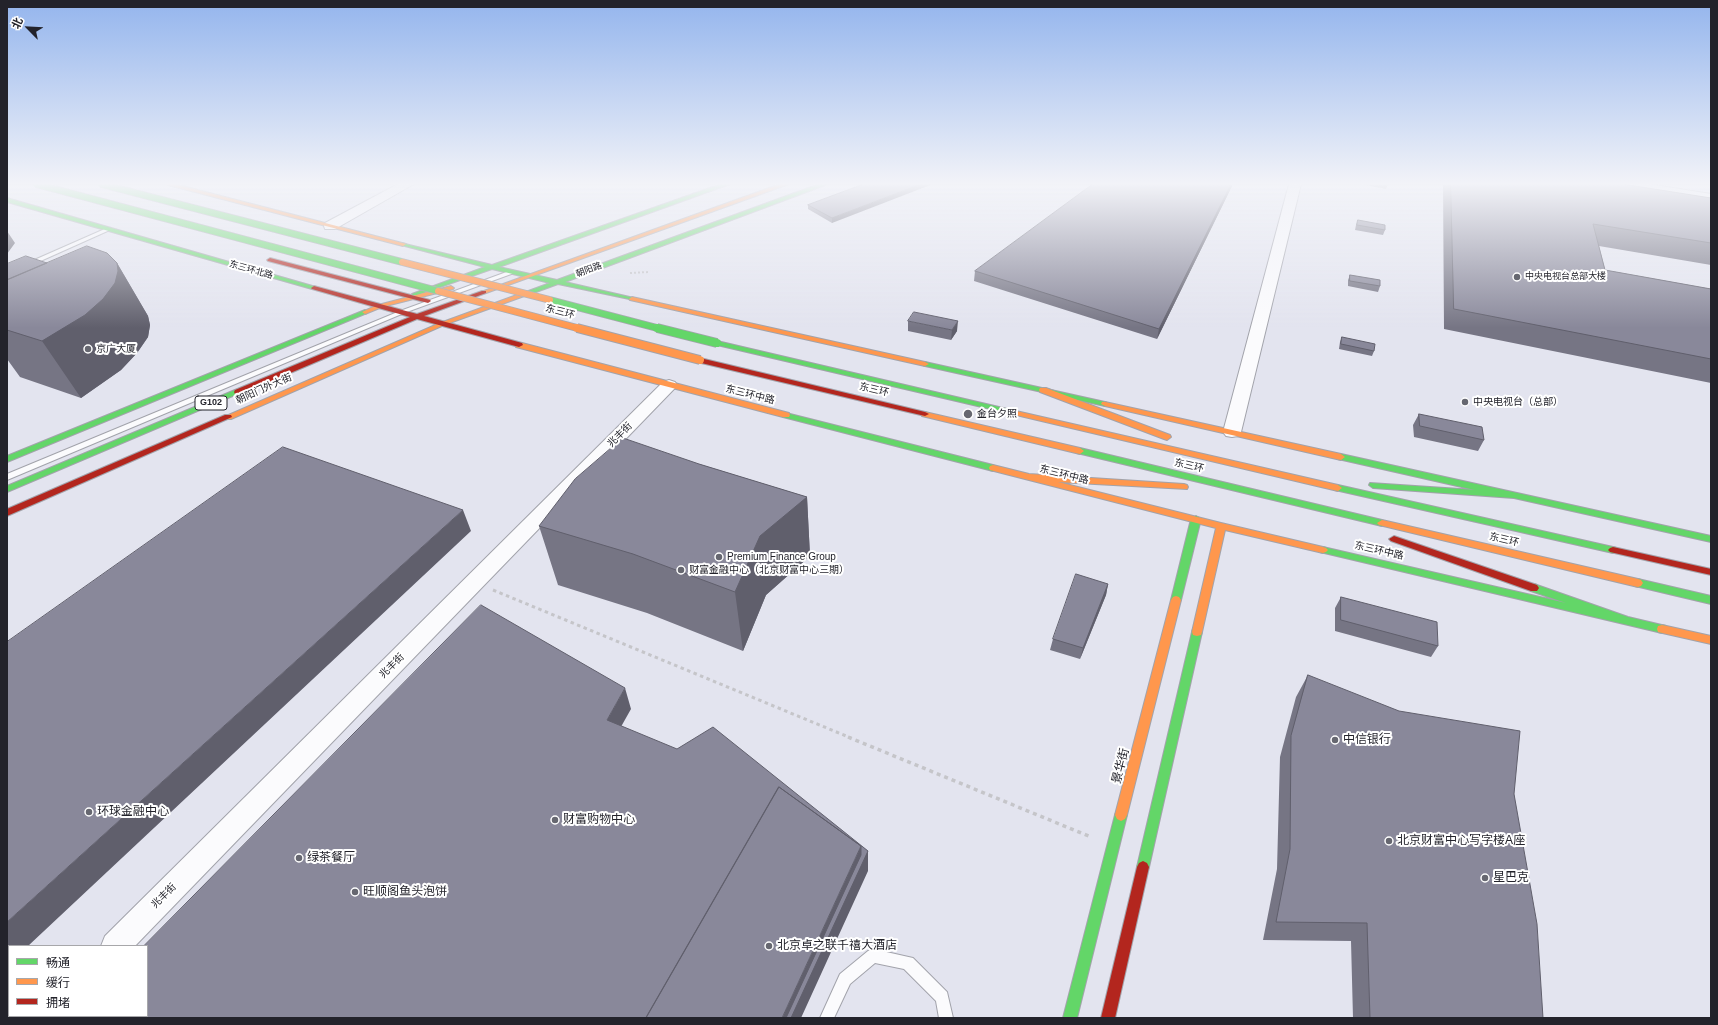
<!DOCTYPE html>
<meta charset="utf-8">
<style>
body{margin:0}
#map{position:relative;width:1718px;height:1025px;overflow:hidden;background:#e3e4ef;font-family:Helvetica,"Noto Sans SC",sans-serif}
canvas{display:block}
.frame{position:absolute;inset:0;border:8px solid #23232b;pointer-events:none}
.legend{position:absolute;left:8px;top:945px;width:140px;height:72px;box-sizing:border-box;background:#fff;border:1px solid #a7a7aa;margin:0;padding:5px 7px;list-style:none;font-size:12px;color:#23232b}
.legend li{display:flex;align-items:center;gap:8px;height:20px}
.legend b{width:20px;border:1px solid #a7a7aa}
.north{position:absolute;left:8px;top:8px;width:40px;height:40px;-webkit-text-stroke:3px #fff;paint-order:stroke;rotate:294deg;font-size:11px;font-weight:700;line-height:16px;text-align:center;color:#23232b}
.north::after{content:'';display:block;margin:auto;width:14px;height:18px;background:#23232b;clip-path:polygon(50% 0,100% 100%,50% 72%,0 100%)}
</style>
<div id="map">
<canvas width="1718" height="1025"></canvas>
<div class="frame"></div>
<ul class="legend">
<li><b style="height:5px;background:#63d668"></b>畅通</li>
<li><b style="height:5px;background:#ff974d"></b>缓行</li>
<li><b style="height:5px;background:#b3261e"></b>拥堵</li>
</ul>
<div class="north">北</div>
</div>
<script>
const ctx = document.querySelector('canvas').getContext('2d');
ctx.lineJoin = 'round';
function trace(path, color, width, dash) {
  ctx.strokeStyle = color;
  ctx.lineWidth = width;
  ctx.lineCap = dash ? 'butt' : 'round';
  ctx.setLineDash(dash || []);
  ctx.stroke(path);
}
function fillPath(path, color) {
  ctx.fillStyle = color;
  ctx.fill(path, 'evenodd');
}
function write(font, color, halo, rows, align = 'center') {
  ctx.font = font + ' Helvetica,"Noto Sans SC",sans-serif';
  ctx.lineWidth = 4;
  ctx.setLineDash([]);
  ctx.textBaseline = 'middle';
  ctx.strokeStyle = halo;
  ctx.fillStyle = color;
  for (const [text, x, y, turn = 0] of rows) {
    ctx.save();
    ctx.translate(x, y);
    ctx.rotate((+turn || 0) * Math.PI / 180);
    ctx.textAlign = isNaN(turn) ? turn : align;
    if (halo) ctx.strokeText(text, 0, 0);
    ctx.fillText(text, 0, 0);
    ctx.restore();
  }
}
const lane = new Path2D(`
 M 107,228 L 112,229 L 7,276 L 7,272 Z
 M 512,270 L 515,272 L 514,273 L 404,313 L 7,480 L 7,474 L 400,311 Z
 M 873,949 L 913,958 L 947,992 L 953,1018 L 939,1018 L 936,1001 L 904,969 L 875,963 L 850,984 L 834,1018 L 820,1018 L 840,974 L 868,951 Z`);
const street = new Path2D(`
 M 398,184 L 414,184 L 335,229 L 325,229 L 324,226 L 325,223 Z
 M 1289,184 L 1301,184 L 1241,432 L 1238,436 L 1232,437 L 1226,436 L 1223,432 Z
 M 1618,184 L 1649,184 L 1711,194 L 1711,202 L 1624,188 Z
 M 669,380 L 675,382 L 677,385 L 675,388 L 135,946 L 101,946 L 105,936 L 663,382 Z
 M 30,1016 L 61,1016 L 60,1018 L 29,1018 Z`);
const fast = new Path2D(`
 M 721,184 L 730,184 L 499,267 L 557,280 L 819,184 L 828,184 L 565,282 L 634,298 L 634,300 L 558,284 L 525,296 L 523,295 L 523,293 L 550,283 L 492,269 L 417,295 L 413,295 L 412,294 L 485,267 L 401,245 L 401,243 L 492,265 Z
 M 7,198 L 316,287 L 317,288 L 316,289 L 312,289 L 7,202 Z
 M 365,310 L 367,311 L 367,313 L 7,462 L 7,456 Z
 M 714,341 L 717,341 L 1016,411 L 1020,413 L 1016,415 L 717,345 L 713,343 Z
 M 922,362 L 925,362 L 1105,402 L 1109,404 L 1105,406 L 925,366 L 921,364 Z
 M 235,390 L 238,390 L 242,392 L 7,492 L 7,486 Z
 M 783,413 L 786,413 L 993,465 L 997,468 L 993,471 L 783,417 L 782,415 Z
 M 1080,448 L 1382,520 L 1387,523 L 1382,526 L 1077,453 L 1076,451 Z
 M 1341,454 L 1711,536 L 1711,542 L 1514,498 L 1373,488 L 1369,485 L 1370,483 L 1475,490 L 1338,459 L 1337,457 L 1338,455 Z
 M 1338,485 L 1613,547 L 1616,548 L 1618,550 L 1616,552 L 1613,553 L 1335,490 L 1334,488 L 1335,486 Z
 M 1196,516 L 1201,519 L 1181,600 L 1179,603 L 1173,603 L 1171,600 L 1191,519 Z
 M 1323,547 L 1566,603 L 1531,591 L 1529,588 L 1531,585 L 1534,584 L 1628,617 L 1666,626 L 1667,629 L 1666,632 L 1662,633 L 1320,552 L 1318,550 L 1320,548 Z
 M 1638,579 L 1711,596 L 1711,604 L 1635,586 L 1633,583 L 1635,580 Z
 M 1197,628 L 1201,629 L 1202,632 L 1149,867 L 1147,871 L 1143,873 L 1139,871 L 1137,867 L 1192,632 L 1193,629 Z
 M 1121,809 L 1125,811 L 1127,815 L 1077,1018 L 1063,1018 L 1115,815 L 1117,811 Z`);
const slow = new Path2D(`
 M 164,184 L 175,184 L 406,244 L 403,246 Z
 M 780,184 L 789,184 L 486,293 L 482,293 L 481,292 Z
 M 451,286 L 454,288 L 453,289 L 382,307 L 365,314 L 362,312 L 378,305 Z
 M 525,292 L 527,293 L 527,295 L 444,325 L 231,419 L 225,419 L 224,417 L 440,323 Z
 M 632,297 L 925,362 L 929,364 L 925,366 L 630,300 L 629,299 Z
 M 516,343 L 522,343 L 789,413 L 790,415 L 789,417 L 783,417 L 516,347 Z
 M 1040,388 L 1046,388 L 1170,435 L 1171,437 L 1167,440 L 1164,439 L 1040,392 L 1039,390 Z
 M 1102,402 L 1105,402 L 1341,454 L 1345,457 L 1341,460 L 1105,406 L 1101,404 Z
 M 1013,411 L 1016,411 L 1338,485 L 1342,488 L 1338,491 L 1016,415 L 1012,413 Z
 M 922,412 L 925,412 L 1080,448 L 1084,451 L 1080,454 L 922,416 L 921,414 Z
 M 993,465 L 1029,474 L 1184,484 L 1187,485 L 1188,487 L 1187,489 L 1058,482 L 1221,523 L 1323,547 L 1326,548 L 1328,550 L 1326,552 L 1323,553 L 1225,530 L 1202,632 L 1201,635 L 1197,636 L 1193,635 L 1192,632 L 1216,528 L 990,470 L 989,468 L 990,466 Z
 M 1382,520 L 1638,579 L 1641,580 L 1643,583 L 1641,586 L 1638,587 L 1379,525 L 1377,523 Z
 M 1176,596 L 1179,597 L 1181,600 L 1127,815 L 1125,819 L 1121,821 L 1117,819 L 1115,815 L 1171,600 L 1173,597 Z
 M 1662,625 L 1711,636 L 1711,644 L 1658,632 L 1657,629 L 1658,626 Z`);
const jam = new Path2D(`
 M 270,258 L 430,300 L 431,301 L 428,303 L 268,261 L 267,260 Z
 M 314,286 L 417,314 L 482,291 L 486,291 L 486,293 L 424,316 L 522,343 L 523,345 L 519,347 L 417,319 L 241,394 L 235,394 L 234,392 L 235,390 L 410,317 L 312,289 L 311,288 Z
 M 697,358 L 700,358 L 925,412 L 929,414 L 925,416 L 697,362 Z
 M 225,415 L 231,415 L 232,417 L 7,516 L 7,509 Z
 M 1394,536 L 1537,585 L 1539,588 L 1537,591 L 1531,591 L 1391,541 L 1389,539 Z
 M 1613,547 L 1711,569 L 1711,575 L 1610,552 L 1608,550 L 1610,548 Z
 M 1143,861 L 1147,863 L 1149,867 L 1115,1018 L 1101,1018 L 1137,867 L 1139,863 Z`);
trace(lane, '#a2a3ab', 2);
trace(street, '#a2a3ab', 2);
trace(fast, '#a2a3ab', 2);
trace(slow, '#a2a3ab', 2);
trace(jam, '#a2a3ab', 2);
trace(new Path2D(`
 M 630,273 L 649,272`), '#c5c5c9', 2, [2, 2]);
trace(new Path2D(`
 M 493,590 L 851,738`), '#c5c5c9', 3, [3.5, 3.5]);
trace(new Path2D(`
 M 848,737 L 1091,837`), '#c5c5c9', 3.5, [4, 4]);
fillPath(lane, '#fbfbfd');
fillPath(street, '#fbfbfd');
fillPath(fast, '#63d668');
fillPath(slow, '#ff974d');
fillPath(jam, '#b3261e');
const fastBridgeFar1 = new Path2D(`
 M 36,184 L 438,291
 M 101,184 L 402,262
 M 550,300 L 661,329`);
const fastBridge = new Path2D(`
 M 657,328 L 717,343`);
const slowBridgeFar1 = new Path2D(`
 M 402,262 L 550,300
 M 438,291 L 581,329`);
const slowBridge = new Path2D(`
 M 577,328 L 700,360`);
trace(fastBridgeFar1, '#a2a3ab', 8, []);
trace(fastBridge, '#a2a3ab', 10, []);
trace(slowBridgeFar1, '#a2a3ab', 8, []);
trace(slowBridge, '#a2a3ab', 10, []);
trace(fastBridgeFar1, '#63d668', 6);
trace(fastBridge, '#63d668', 8);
trace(slowBridgeFar1, '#ff974d', 6);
trace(slowBridge, '#ff974d', 8);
fillPath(new Path2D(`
 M 864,184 L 832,223 L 808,209 L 808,205 Z
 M 1093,184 L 1233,184 L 1157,339 L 974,281 L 975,271 Z
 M 1361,184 L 1388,184 L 1386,189 Z
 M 1443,184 L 1622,184 L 1711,198 L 1711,265 L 1599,246 L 1605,270 L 1711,289 L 1711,383 L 1444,329 Z
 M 1358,220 L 1385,230 L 1383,235 L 1355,230 L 1356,225 Z
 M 47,263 L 117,263 L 148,316 L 150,325 L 148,337 L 137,353 L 121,370 L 81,398 L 20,377 L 7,359 L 7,264 Z
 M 1350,275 L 1380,286 L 1378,292 L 1348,286 L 1348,280 Z
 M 908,321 L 957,331 L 951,340 L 908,331 Z
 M 1342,337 L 1374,351 L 1372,356 L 1339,349 L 1340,342 Z
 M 1419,414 L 1484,440 L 1478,451 L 1414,437 L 1413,425 Z
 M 699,464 L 807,497 L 810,556 L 766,595 L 743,651 L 647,613 L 558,585 L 539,526 Z
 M 1108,584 L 1106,595 L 1080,659 L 1050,650 L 1053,639 Z
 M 1341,597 L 1438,646 L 1431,657 L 1335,631 L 1335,608 Z
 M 1308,675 L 1514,794 L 1541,997 L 1543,1018 L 1353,1018 L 1351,941 L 1263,940 L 1277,869 L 1280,757 L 1296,697 Z`), '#767584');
fillPath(new Path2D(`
 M 921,184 L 933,184 L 832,223 L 832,218 Z
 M 1231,184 L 1233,184 L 1157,339 L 1159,329 Z
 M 7,231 L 15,243 L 7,254 Z
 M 117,263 L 148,316 L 150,325 L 148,337 L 137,353 L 121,370 L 81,398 L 42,341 Z
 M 958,321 L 957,331 L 951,340 L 952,330 Z
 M 807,497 L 810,556 L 766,595 L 743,651 L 735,592 L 760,536 Z
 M 463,510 L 471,531 L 28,946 L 9,946 L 9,964 L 7,965 L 7,922 Z
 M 1108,584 L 1106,595 L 1080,659 L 1083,648 Z
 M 625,688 L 631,709 L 613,741 L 607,720 Z
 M 861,846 L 868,851 L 868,871 L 801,1018 L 782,1018 Z`), '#605f6c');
const building = new Path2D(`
 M 864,184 L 921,184 L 832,218 L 808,205 Z
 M 1093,184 L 1231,184 L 1159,329 L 975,271 Z
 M 1451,184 L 1622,184 L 1711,198 L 1711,243 L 1593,224 L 1605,270 L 1711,289 L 1711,359 L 1454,309 Z
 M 1358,220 L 1385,225 L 1385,230 L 1357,225 Z
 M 87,246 L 107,253 L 117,263 L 118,271 L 115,283 L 103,299 L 85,315 L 42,341 L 7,330 L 7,280 Z
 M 26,256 L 47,263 L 7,280 L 7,264 Z
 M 1350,275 L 1380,280 L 1380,286 L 1350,281 Z
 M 914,312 L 958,321 L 952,330 L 908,321 Z
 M 1342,337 L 1375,344 L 1374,351 L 1341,344 Z
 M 1419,414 L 1482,427 L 1484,440 L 1420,426 Z
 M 623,438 L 699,464 L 807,497 L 760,536 L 735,592 L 633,554 L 539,526 L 575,479 Z
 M 283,447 L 463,510 L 7,922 L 7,642 Z
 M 1076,574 L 1108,584 L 1083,648 L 1053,639 Z
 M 1341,597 L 1437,622 L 1438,646 L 1341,620 Z
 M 481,605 L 625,688 L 607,720 L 677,749 L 713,727 L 868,851 L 791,1018 L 786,1018 L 861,855 L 861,846 L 779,787 L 646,1018 L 73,1018 L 75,1016 L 147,1016 L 147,946 L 144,946 Z
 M 1308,675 L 1399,711 L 1520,731 L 1514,794 L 1537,924 L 1543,1018 L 1370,1018 L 1367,923 L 1276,922 L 1290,849 L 1291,736 Z
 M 779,787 L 861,846 L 782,1018 L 646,1018 Z`);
fillPath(building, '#89889a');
trace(building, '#605f6c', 1);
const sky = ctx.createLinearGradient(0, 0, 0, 328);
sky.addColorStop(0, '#94b5ed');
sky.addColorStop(0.56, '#f2f3f8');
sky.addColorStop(1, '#f2f3f800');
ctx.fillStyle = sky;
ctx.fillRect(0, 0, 1718, 328);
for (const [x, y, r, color] of [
 [1517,277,4,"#666770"],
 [88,349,4,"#666770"],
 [1465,402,4,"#666770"],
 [968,414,5,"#666770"],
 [719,557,4,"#666770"],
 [681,570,4,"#666770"],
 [1335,740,4,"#666770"],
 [89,812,4,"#666770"],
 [555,820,4,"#666770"],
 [1389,841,4,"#666770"],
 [299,858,4,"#666770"],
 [1485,878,4,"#666770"],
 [355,892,4,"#666770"],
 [769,946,4,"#666770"]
]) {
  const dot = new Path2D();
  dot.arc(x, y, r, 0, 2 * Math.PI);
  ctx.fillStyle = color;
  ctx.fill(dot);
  trace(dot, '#fff', 1.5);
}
write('9px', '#23232b', '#fff', [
 ["东三环北路",251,270,16],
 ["朝阳路",589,270,-20]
]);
write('9px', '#23232b', '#fff', [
 ["中央电视台总部大楼",1525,277]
], 'left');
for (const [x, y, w] of [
 [211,403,32]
]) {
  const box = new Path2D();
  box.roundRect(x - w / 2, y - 7, w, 14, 3);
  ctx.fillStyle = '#fff';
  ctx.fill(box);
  trace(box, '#23232b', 1);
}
write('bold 9px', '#23232b', null, [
 ["G102",211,403]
]);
write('10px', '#23232b', '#fff', [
 ["东三环",560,312,15],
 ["朝阳门外大街",264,389,-24],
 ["东三环",874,390,13],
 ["东三环中路",750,395,14],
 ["兆丰街",620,435,-45],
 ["东三环",1189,466,13],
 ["东三环中路",1064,475,14],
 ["东三环",1504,540,13],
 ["东三环中路",1379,551,13],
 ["兆丰街",392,666,-45],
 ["兆丰街",164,896,-45]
]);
write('10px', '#23232b', '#fff', [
 ["京广大厦",96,349],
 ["中央电视台（总部）",1473,402],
 ["金台夕照",977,414],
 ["Premium Finance Group",727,557],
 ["财富金融中心（北京财富中心三期）",689,570]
], 'left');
write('12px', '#23232b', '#fff', [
 ["中信银行",1343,740],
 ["环球金融中心",97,812],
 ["财富购物中心",563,820],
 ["北京财富中心写字楼A座",1397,841],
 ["绿茶餐厅",307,858],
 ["星巴克",1493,878],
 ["旺顺阁鱼头泡饼",363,892],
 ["北京卓之联千禧大酒店",777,946]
], 'left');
write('12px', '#23232b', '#fff', [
 ["景华街",1121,766,-76]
]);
</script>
